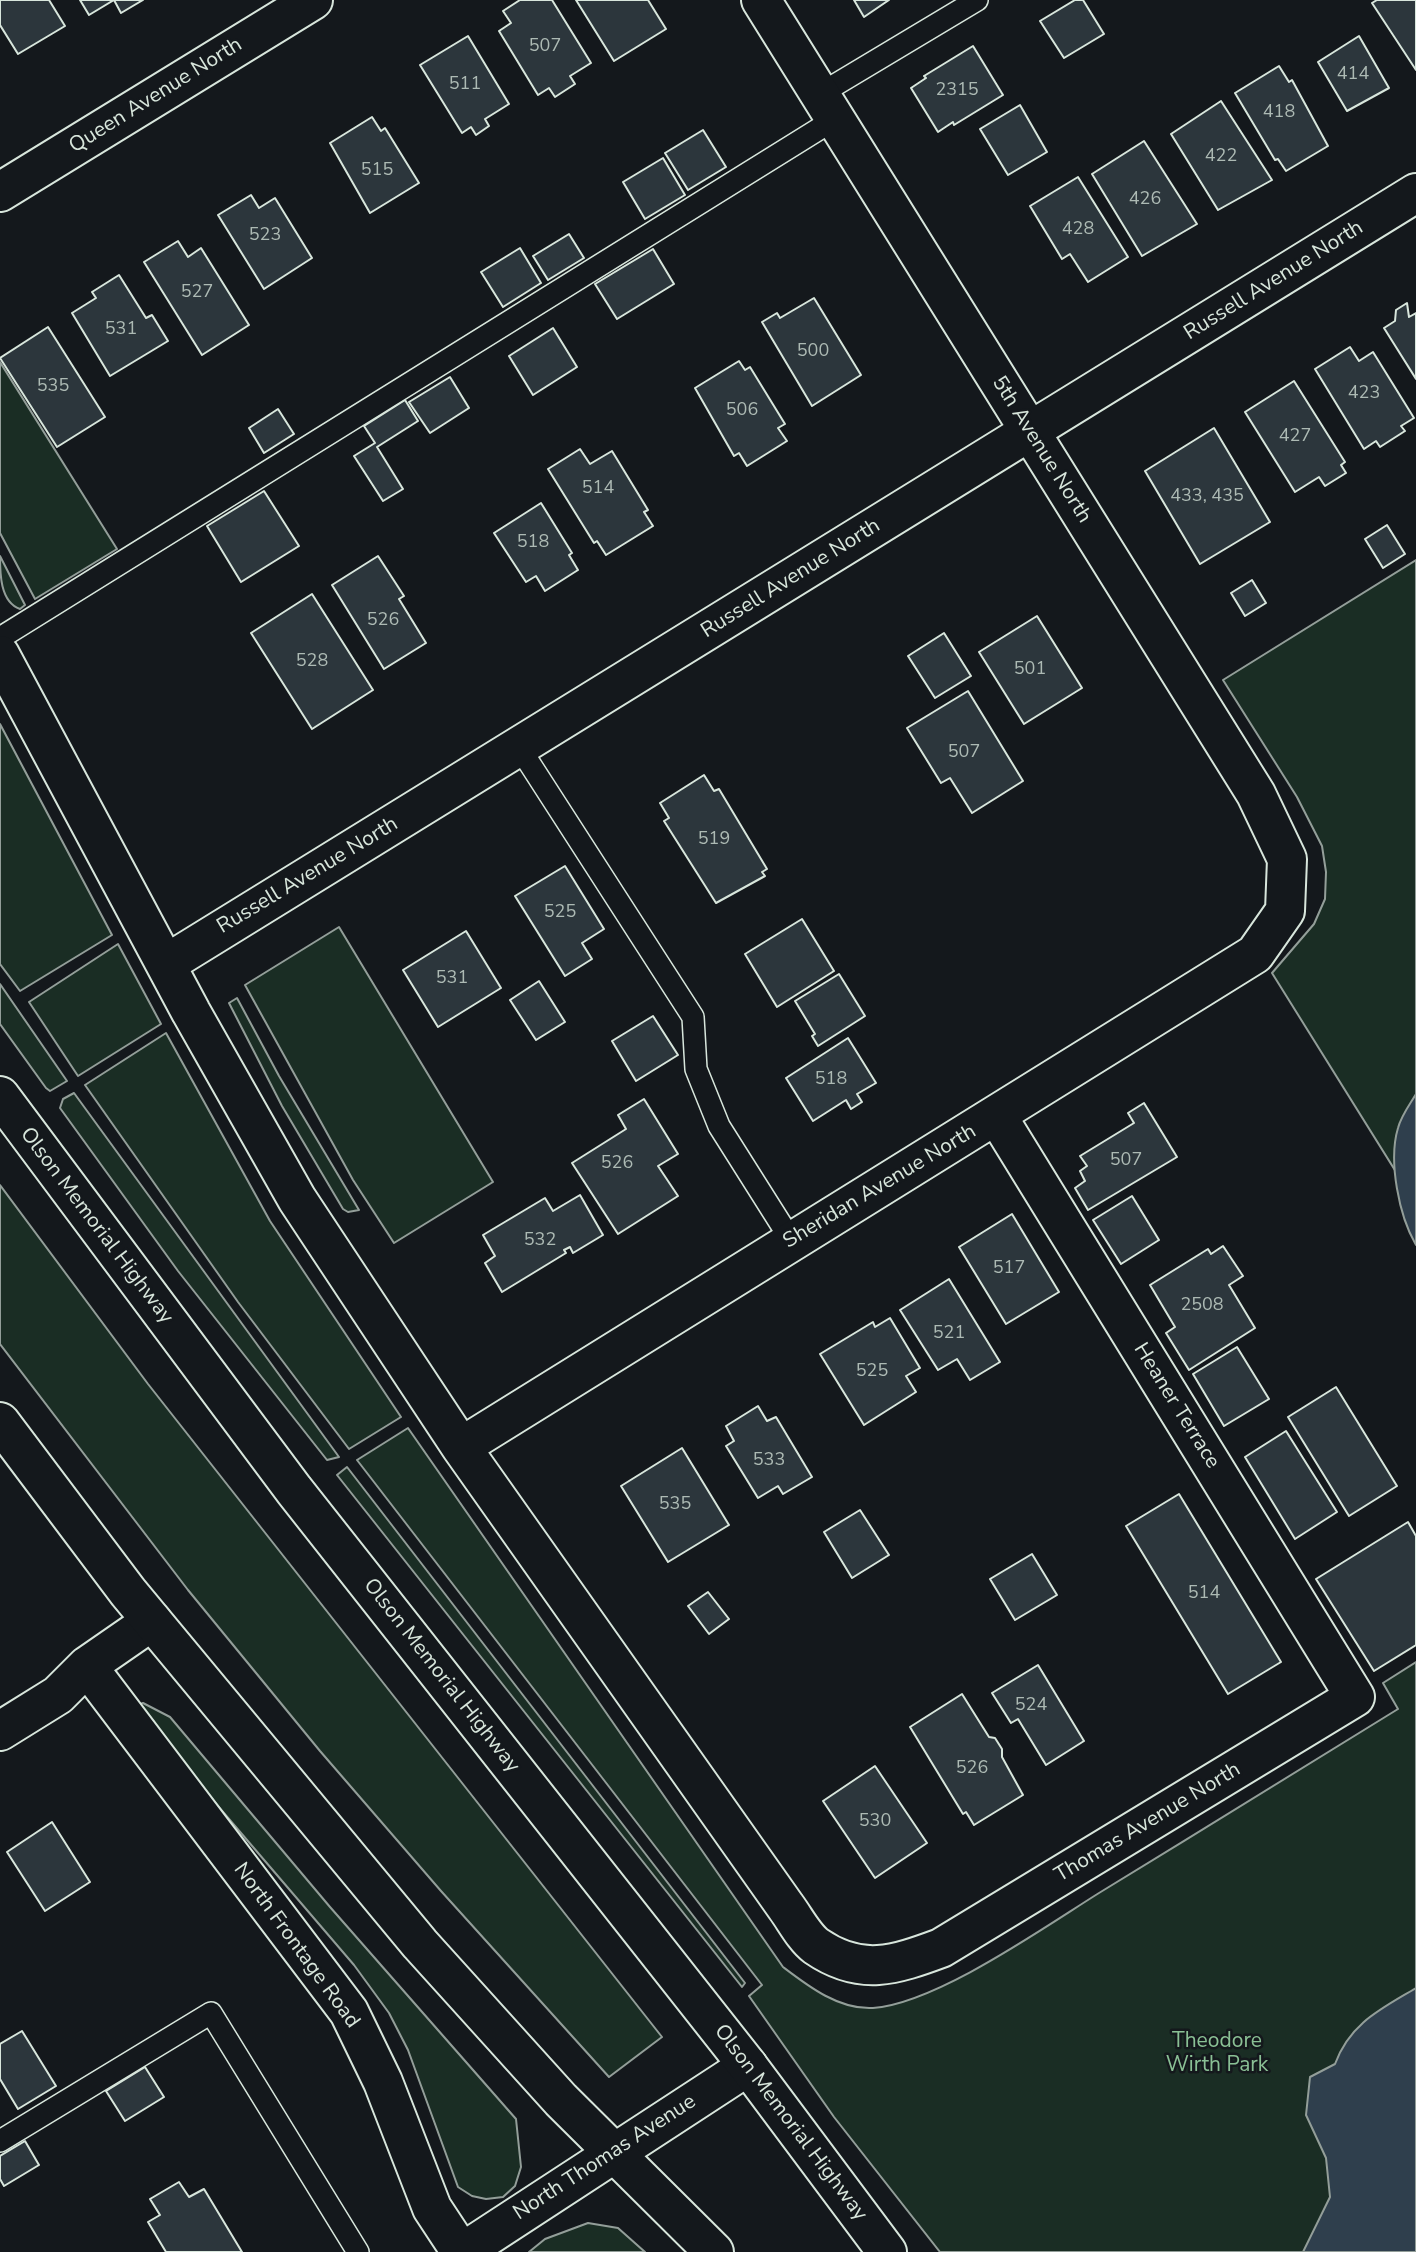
<!DOCTYPE html>
<style>
body{margin:0}
canvas{display:block;background:#14181c}
</style>
<canvas width="1416" height="2252"></canvas>
<script>
const ctx = document.querySelector('canvas').getContext('2d');
ctx.lineJoin = 'round';
function fillPath(path, color) {
  ctx.fillStyle = color;
  ctx.fill(path, 'evenodd');
}
function trace(path, color, width, dash) {
  ctx.strokeStyle = color;
  ctx.lineWidth = width;
  ctx.lineCap = dash ? 'butt' : 'round';
  ctx.setLineDash(dash || []);
  ctx.stroke(path);
}
function write(font, color, halo, rows, align = 'center') {
  ctx.font = font + ' "Nunito Sans",sans-serif';
  ctx.lineWidth = 5;
  ctx.setLineDash([]);
  ctx.textBaseline = 'middle';
  ctx.strokeStyle = halo;
  ctx.fillStyle = color;
  for (const [text, x, y, turn = 0] of rows) {
    ctx.save();
    ctx.translate(x, y);
    ctx.rotate((+turn || 0) * Math.PI / 180);
    ctx.textAlign = isNaN(turn) ? turn : align;
    if (halo) ctx.strokeText(text, 0, 0);
    ctx.fillText(text, 0, 0);
    ctx.restore();
  }
}
const green = new Path2D(`
 M 0,362 L 117,549 L 35,599 L 0,533 Z
 M 0,556 L 25,605 L 20,609 C 0,602 0,573 0,556 Z
 M 1416,560 L 1416,1204 L 1272,973 L 1314,924 L 1325,899 L 1326,872 L 1322,846 L 1297,797 L 1223,680 Z
 M 0,724 L 112,935 L 20,991 L 0,964 Z
 M 339,927 L 493,1182 L 394,1243 L 353,1180 L 245,985 Z
 M 118,944 L 161,1024 L 78,1076 L 29,1002 Z
 M 0,984 L 67,1081 L 50,1091 L 46,1088 L 0,1024 Z
 M 237,998 L 279,1076 L 359,1210 L 348,1212 L 343,1209 L 282,1106 L 229,1003 Z
 M 166,1033 L 270,1221 L 401,1417 L 349,1449 L 238,1302 L 85,1085 Z
 M 74,1093 L 339,1457 L 327,1460 L 178,1271 L 60,1108 L 63,1099 Z
 M 0,1185 L 148,1384 L 662,2037 L 609,2077 L 441,1891 L 320,1751 L 188,1590 L 0,1344 Z
 M 408,1428 L 783,1967 C 808,1986 839,2010 873,2008 C 937,2003 1043,1928 1099,1893 C 1199,1832 1299,1770 1398,1709 L 1383,1683 L 1416,1662 L 1416,2252 L 940,2252 L 834,2117 L 749,1996 L 762,1985 L 357,1460 Z
 M 347,1467 L 745,1983 L 742,1987 L 337,1475 Z
 M 143,1703 L 170,1717 L 330,1907 L 516,2119 L 521,2167 L 515,2186 L 503,2197 L 486,2199 L 472,2196 L 458,2187 L 408,2050 L 389,2013 L 354,1965 L 140,1715 L 138,1705 Z
 M 588,2223 L 618,2228 L 645,2252 L 529,2252 L 545,2239 Z`);
fillPath(green, '#1a2d24');
trace(green, '#939e99', 2);
const water = new Path2D(`
 M 1416,1094 L 1416,1245 C 1399,1216 1388,1161 1398,1128 C 1401,1116 1410,1104 1416,1094 Z
 M 1416,1988 L 1416,2252 L 1303,2252 L 1330,2197 L 1326,2158 L 1306,2115 L 1310,2077 L 1335,2064 C 1350,2023 1381,2009 1416,1988 Z`);
fillPath(water, '#2f3f4d');
trace(water, '#939e99', 2);
const building = new Path2D(`
 M 0,0 L 49,0 L 65,26 L 18,54 L 0,25 Z
 M 80,0 L 114,0 L 89,15 Z
 M 114,0 L 143,0 L 121,13 Z
 M 520,0 L 552,0 L 591,63 L 570,76 L 575,84 L 555,97 L 549,88 L 538,95 L 499,31 L 511,23 L 503,11 Z
 M 576,0 L 648,0 L 666,29 L 614,61 Z
 M 854,0 L 889,0 L 864,17 Z
 M 1075,0 L 1083,0 L 1104,34 L 1064,58 L 1040,21 Z
 M 1377,0 L 1416,0 L 1416,70 L 1372,3 Z
 M 468,36 L 509,104 L 485,119 L 489,126 L 476,135 L 471,127 L 462,133 L 420,65 Z
 M 1359,36 L 1389,88 L 1347,111 L 1318,62 Z
 M 973,46 L 1003,95 L 954,125 L 953,122 L 938,132 L 911,88 L 926,78 L 924,76 Z
 M 1279,66 L 1289,82 L 1292,80 L 1328,146 L 1286,171 L 1278,159 L 1275,160 L 1235,93 Z
 M 1221,101 L 1272,180 L 1218,210 L 1171,134 Z
 M 1020,105 L 1047,152 L 1008,175 L 980,129 Z
 M 372,117 L 381,131 L 385,128 L 419,183 L 370,213 L 330,143 Z
 M 703,130 L 726,167 L 688,190 L 665,153 Z
 M 1144,141 L 1197,224 L 1142,256 L 1092,174 Z
 M 663,158 L 685,195 L 645,219 L 623,182 Z
 M 1078,177 L 1128,257 L 1088,282 L 1070,254 L 1062,259 L 1030,206 Z
 M 251,195 L 259,208 L 275,198 L 312,258 L 264,289 L 218,215 Z
 M 569,234 L 584,258 L 548,280 L 533,256 Z
 M 178,241 L 188,257 L 201,248 L 249,325 L 202,355 L 144,262 Z
 M 520,248 L 541,283 L 503,307 L 481,272 Z
 M 653,249 L 674,284 L 617,319 L 595,284 Z
 M 119,275 L 146,318 L 152,315 L 168,341 L 110,376 L 72,313 L 96,298 L 92,292 Z
 M 814,298 L 861,375 L 812,406 L 762,322 L 777,313 L 780,318 Z
 M 1407,303 L 1409,317 L 1416,313 L 1416,379 L 1384,328 L 1395,321 L 1396,310 Z
 M 48,327 L 105,417 L 57,447 L 0,358 Z
 M 553,328 L 577,367 L 533,395 L 509,356 Z
 M 1350,347 L 1359,361 L 1373,352 L 1414,418 L 1401,426 L 1405,431 L 1380,447 L 1376,441 L 1364,449 L 1315,369 Z
 M 739,361 L 745,370 L 750,367 L 785,424 L 778,428 L 787,441 L 747,466 L 739,453 L 734,456 L 695,388 Z
 M 450,377 L 469,408 L 430,433 L 409,402 Z
 M 1294,381 L 1345,462 L 1341,465 L 1346,473 L 1325,486 L 1319,477 L 1295,492 L 1245,412 Z
 M 405,400 L 418,421 L 377,447 L 403,489 L 383,501 L 354,456 L 375,443 L 364,426 Z
 M 278,409 L 294,434 L 264,453 L 249,428 Z
 M 1214,428 L 1270,522 L 1200,564 L 1145,471 Z
 M 580,449 L 590,464 L 612,451 L 648,510 L 644,512 L 653,526 L 606,555 L 597,541 L 594,543 L 548,469 Z
 M 264,491 L 299,546 L 241,582 L 207,526 Z
 M 541,503 L 572,553 L 569,555 L 578,570 L 545,591 L 536,576 L 526,582 L 494,533 Z
 M 1387,525 L 1405,554 L 1383,568 L 1365,539 Z
 M 378,556 L 404,596 L 399,599 L 426,643 L 384,669 L 332,585 Z
 M 1252,580 L 1266,603 L 1245,616 L 1231,593 Z
 M 312,594 L 373,690 L 312,729 L 251,633 Z
 M 1037,616 L 1082,688 L 1024,724 L 979,652 Z
 M 944,633 L 971,676 L 935,698 L 908,656 Z
 M 968,691 L 1023,781 L 972,813 L 950,778 L 941,783 L 907,728 Z
 M 704,775 L 714,791 L 719,789 L 767,869 L 762,872 L 765,876 L 716,903 L 664,821 L 669,818 L 660,803 Z
 M 565,866 L 604,929 L 582,943 L 592,959 L 565,976 L 515,896 Z
 M 802,919 L 834,971 L 777,1007 L 745,954 Z
 M 466,931 L 501,988 L 438,1027 L 403,970 Z
 M 839,974 L 865,1016 L 818,1046 L 812,1036 L 815,1034 L 795,1001 Z
 M 539,981 L 565,1022 L 536,1040 L 510,1000 Z
 M 653,1016 L 678,1055 L 636,1081 L 612,1041 Z
 M 848,1038 L 876,1083 L 857,1094 L 862,1102 L 851,1109 L 846,1100 L 813,1121 L 786,1078 Z
 M 644,1099 L 678,1154 L 658,1166 L 678,1196 L 618,1234 L 572,1163 L 626,1129 L 618,1115 Z
 M 1144,1103 L 1177,1157 L 1088,1210 L 1075,1188 L 1085,1181 L 1080,1171 L 1087,1166 L 1080,1156 L 1134,1123 L 1128,1113 Z
 M 580,1195 L 603,1235 L 573,1253 L 570,1247 L 564,1250 L 566,1253 L 502,1292 L 485,1263 L 495,1256 L 483,1235 L 545,1198 L 553,1211 Z
 M 1132,1196 L 1159,1240 L 1121,1264 L 1093,1220 Z
 M 1012,1214 L 1059,1292 L 1006,1324 L 959,1247 Z
 M 1223,1246 L 1243,1276 L 1229,1285 L 1255,1328 L 1189,1370 L 1166,1333 L 1175,1327 L 1150,1285 L 1208,1249 L 1211,1254 Z
 M 949,1279 L 1000,1362 L 970,1380 L 957,1359 L 938,1370 L 900,1310 Z
 M 890,1318 L 920,1368 L 906,1376 L 916,1392 L 864,1425 L 820,1354 L 873,1322 L 875,1327 Z
 M 1237,1347 L 1269,1399 L 1224,1426 L 1193,1374 Z
 M 1336,1387 L 1397,1486 L 1349,1516 L 1288,1417 Z
 M 758,1406 L 767,1421 L 776,1417 L 812,1477 L 783,1494 L 778,1486 L 758,1498 L 726,1446 L 734,1441 L 726,1426 Z
 M 1286,1431 L 1337,1512 L 1295,1539 L 1245,1457 Z
 M 682,1448 L 729,1525 L 668,1562 L 621,1486 Z
 M 1179,1494 L 1281,1662 L 1228,1694 L 1126,1526 Z
 M 860,1510 L 889,1555 L 852,1578 L 824,1532 Z
 M 1408,1522 L 1416,1536 L 1416,1645 L 1374,1671 L 1316,1579 Z
 M 1032,1554 L 1057,1595 L 1015,1620 L 990,1579 Z
 M 708,1592 L 729,1619 L 709,1634 L 688,1606 Z
 M 1038,1665 L 1084,1741 L 1046,1765 L 1018,1719 L 1011,1723 L 992,1693 Z
 M 962,1694 L 989,1737 L 995,1738 L 1002,1749 L 1002,1757 L 1023,1795 L 974,1825 L 966,1812 L 963,1814 L 910,1727 Z
 M 875,1766 L 927,1843 L 875,1878 L 823,1801 Z
 M 52,1822 L 90,1882 L 45,1911 L 7,1852 Z
 M 22,2031 L 56,2086 L 18,2109 L 0,2079 L 0,2044 Z
 M 145,2067 L 164,2097 L 125,2121 L 106,2091 Z
 M 25,2141 L 39,2165 L 4,2186 L 0,2179 L 0,2156 Z
 M 179,2182 L 189,2197 L 204,2189 L 242,2252 L 166,2252 L 148,2222 L 160,2215 L 150,2199 Z`);
fillPath(building, '#2c363c');
trace(building, '#d8e6dc', 2);
const service = new Path2D(`
 M 820,94 L 977,0
 M 0,638 L 835,119
 M 519,747 L 693,1017 L 696,1069 L 719,1126 L 791,1240
 M 0,2141 L 211,2013 L 358,2252`);
const minor = new Path2D(`
 M 0,192 L 313,0
 M 0,655 L 191,1012 L 297,1199 L 461,1447 L 786,1907 C 795,1919 804,1937 816,1946 C 861,1977 895,1965 941,1948 L 1355,1697 L 997,1116
 M 166,964 L 1416,193
 M 461,1447 L 1255,954 L 1285,911 L 1287,859 L 1256,794 L 761,0
 M 87,1666 L 349,2012 L 383,2082 L 432,2208 L 461,2252
 M 0,1731 L 58,1695 L 87,1666 L 152,1621
 M 463,2252 L 748,2066`);
const primary = new Path2D(`
 M 0,1096 L 294,1490 L 748,2066 L 887,2252
 M 0,1422 L 128,1592 L 420,1944 L 561,2100 L 714,2252`);
trace(service, '#d8e6dc', 24);
trace(minor, '#d8e6dc', 42);
trace(primary, '#d8e6dc', 42);
trace(service, '#14181c', 21);
trace(minor, '#14181c', 38);
trace(primary, '#14181c', 38);
write('18px', '#adbab4', null, [
 ["507",545,47],
 ["414",1353,75],
 ["511",465,85],
 ["2315",957,91],
 ["418",1279,113],
 ["422",1221,157],
 ["515",377,171],
 ["426",1145,200],
 ["428",1078,230],
 ["523",265,236],
 ["527",197,293],
 ["531",121,330],
 ["500",813,352],
 ["535",53,387],
 ["423",1364,394],
 ["506",742,411],
 ["427",1295,437],
 ["514",598,489],
 ["433, 435",1207,497],
 ["518",533,543],
 ["526",383,621],
 ["528",312,662],
 ["501",1030,670],
 ["507",964,753],
 ["519",714,840],
 ["525",560,913],
 ["531",452,979],
 ["518",831,1080],
 ["507",1126,1161],
 ["526",617,1164],
 ["532",540,1241],
 ["517",1009,1269],
 ["2508",1202,1306],
 ["521",949,1334],
 ["525",872,1372],
 ["533",769,1461],
 ["535",675,1505],
 ["514",1204,1594],
 ["524",1031,1706],
 ["526",972,1769],
 ["530",875,1822]
]);
write('21px', '#d8e6dc', '#14181c', [
 ["Queen Avenue North",156,96,-32],
 ["Russell Avenue North",1274,281,-32],
 ["5th Avenue North",1041,450,58],
 ["Russell Avenue North",791,579,-32],
 ["Russell Avenue North",308,876,-31],
 ["Sheridan Avenue North",880,1187,-31],
 ["Olson Memorial Highway",96,1226,53],
 ["Heaner Terrace",1176,1406,58],
 ["Olson Memorial Highway",441,1676,52],
 ["Thomas Avenue North",1148,1823,-31],
 ["North Frontage Road",296,1946,54],
 ["Olson Memorial Highway",790,2123,53],
 ["North Thomas Avenue",605,2158,-33]
]);
write('21px', '#8ac095', '#14181c', [
 ["Theodore",1217,2042],
 ["Wirth Park",1217,2066]
]);
</script>
